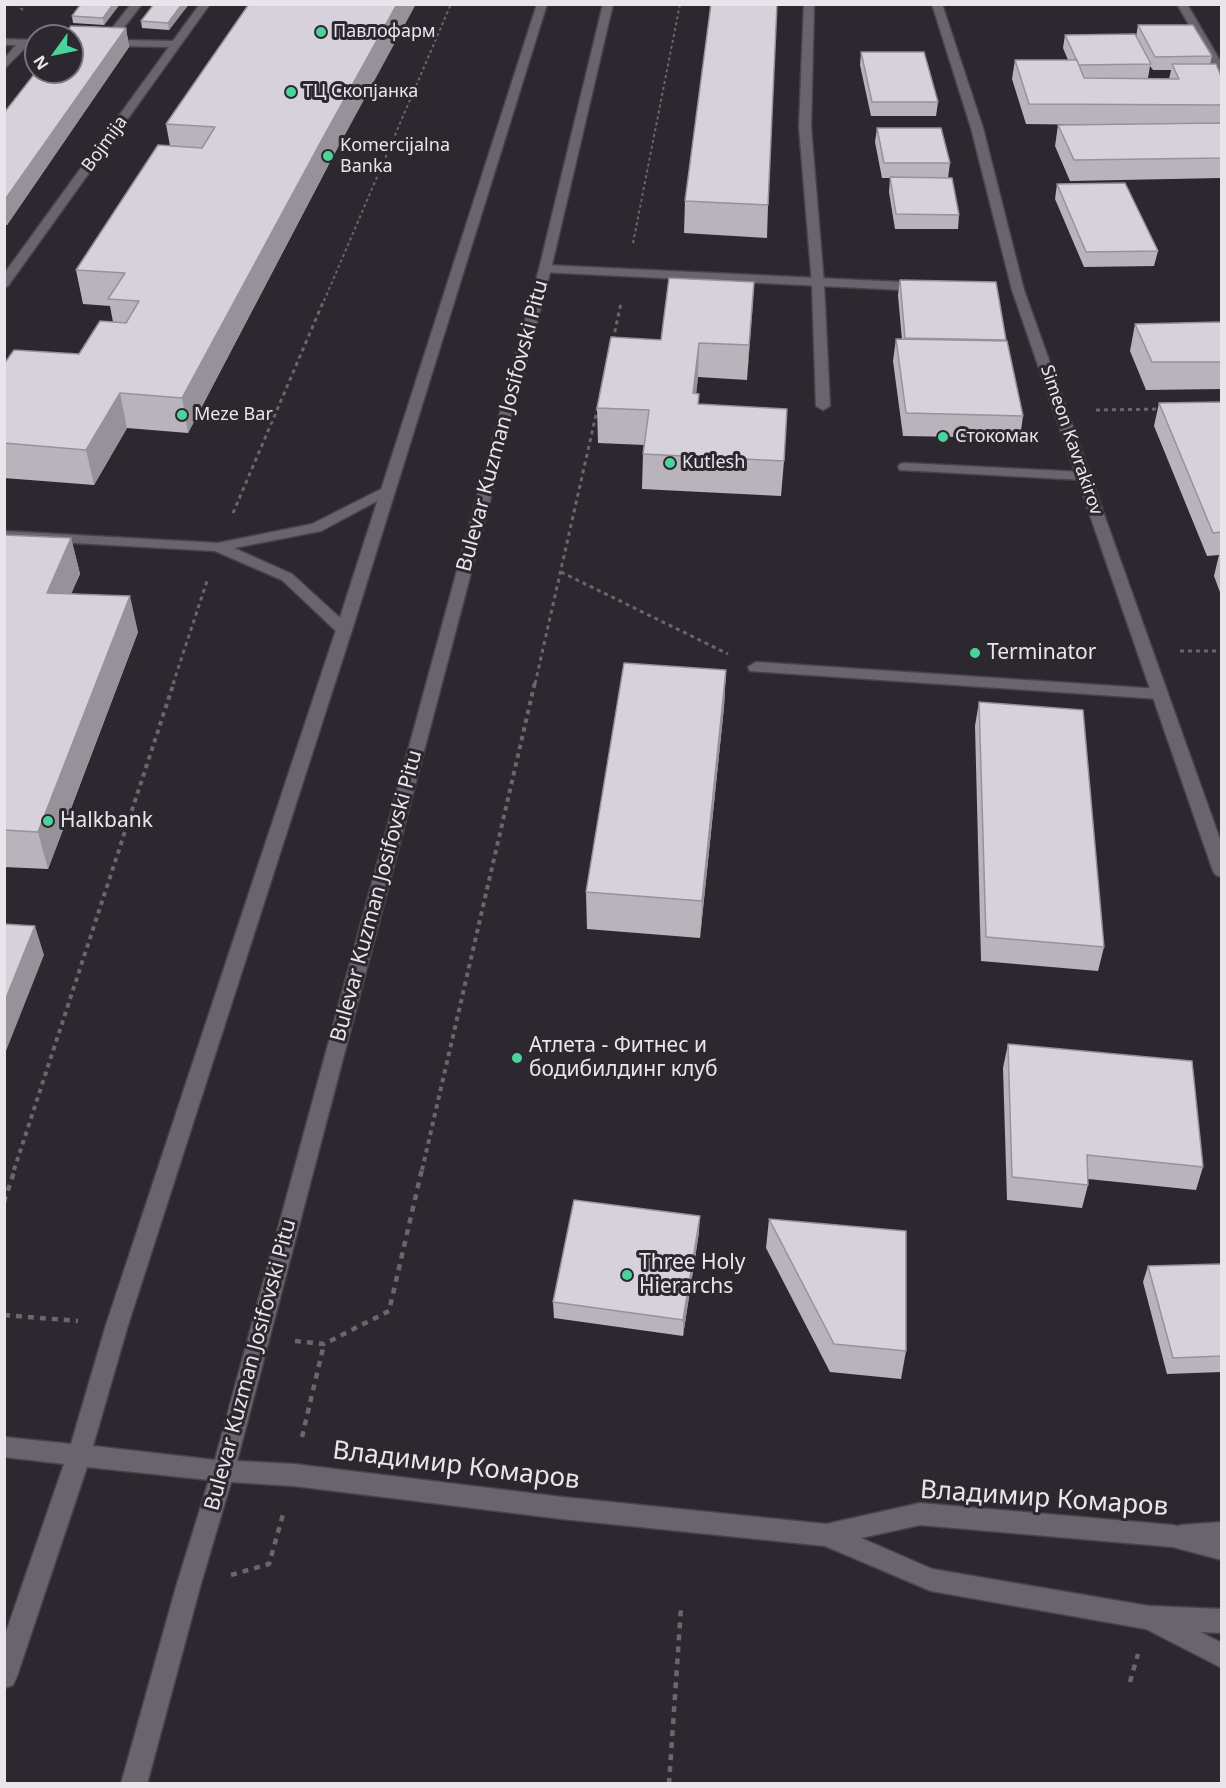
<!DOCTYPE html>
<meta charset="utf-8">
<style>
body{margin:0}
#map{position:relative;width:1226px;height:1788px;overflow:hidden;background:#2d2830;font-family:"Noto Sans",sans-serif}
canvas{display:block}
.frame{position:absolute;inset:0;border:6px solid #e9e6eb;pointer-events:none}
.north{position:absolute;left:24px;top:24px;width:60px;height:60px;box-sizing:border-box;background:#2d2830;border:2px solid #78747b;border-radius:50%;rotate:237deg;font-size:16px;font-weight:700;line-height:24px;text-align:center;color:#e9e6eb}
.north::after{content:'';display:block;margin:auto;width:21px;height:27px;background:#4ad49c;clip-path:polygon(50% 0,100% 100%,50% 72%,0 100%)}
</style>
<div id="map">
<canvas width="1226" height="1788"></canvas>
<div class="frame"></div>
<div class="north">N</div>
</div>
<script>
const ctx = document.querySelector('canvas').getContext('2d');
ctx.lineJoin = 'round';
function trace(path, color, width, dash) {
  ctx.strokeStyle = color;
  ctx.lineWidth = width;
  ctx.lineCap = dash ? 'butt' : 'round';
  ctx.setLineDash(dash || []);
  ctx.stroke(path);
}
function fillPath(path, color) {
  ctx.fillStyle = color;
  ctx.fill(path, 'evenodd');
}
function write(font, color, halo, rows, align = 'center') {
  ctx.font = font + ' "Noto Sans",sans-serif';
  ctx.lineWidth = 6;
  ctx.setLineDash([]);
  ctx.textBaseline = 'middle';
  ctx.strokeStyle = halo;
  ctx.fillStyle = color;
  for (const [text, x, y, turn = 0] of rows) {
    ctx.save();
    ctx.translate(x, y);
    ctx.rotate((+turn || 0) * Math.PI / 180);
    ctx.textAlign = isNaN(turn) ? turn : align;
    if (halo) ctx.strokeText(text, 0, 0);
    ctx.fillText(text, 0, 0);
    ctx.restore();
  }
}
const service = new Path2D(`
 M 131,4 L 142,4 L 111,44 L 103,44 L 103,40 Z
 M 804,4 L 814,4 L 811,127 L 824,284 L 830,406 L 823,410 L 816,406 L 812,284 L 799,127 Z
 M 905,463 L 1083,472 L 1090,476 L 1083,480 L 900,470 L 898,467 L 900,464 Z
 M 756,662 L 1160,689 L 1166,690 L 1168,694 L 1166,698 L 1160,699 L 750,671 L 748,667 Z`);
const minor = new Path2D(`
 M 200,4 L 210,4 L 8,286 L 4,287 L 4,274 L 169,47 L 72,45 L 72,39 L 173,41 Z
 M 932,4 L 942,4 L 983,128 L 1024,290 L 1222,845 L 1222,877 L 1216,875 L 1213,871 L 1012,290 L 971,128 Z
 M 1177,4 L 1187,4 L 1222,64 L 1222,77 L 1217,74 Z
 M 4,39 L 36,40 L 36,46 L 27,46 L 4,69 L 4,59 L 16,45 L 4,45 Z
 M 545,265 L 923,283 L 929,287 L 923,291 L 541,272 L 539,269 Z
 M 389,485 L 394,486 L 396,489 L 394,492 L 321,531 L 234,548 L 292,574 L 350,627 L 352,630 L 344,635 L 338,633 L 282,580 L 215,551 L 4,539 L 4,531 L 218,543 L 312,524 Z
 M 1222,1522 L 1222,1544 L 1181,1547 L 1173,1544 L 1169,1536 L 1173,1528 L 1181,1525 Z
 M 1151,1606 L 1222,1609 L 1222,1633 L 1151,1630 L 1142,1626 L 1139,1618 L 1142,1610 Z`);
const tertiary = new Path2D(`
 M 537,4 L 547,4 L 352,630 L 128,1325 L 93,1446 L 215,1460 L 539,269 L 603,4 L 613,4 L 551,269 L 237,1461 L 294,1464 L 562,1497 L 826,1524 L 920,1503 L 1173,1525 L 1222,1538 L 1222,1560 L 1173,1547 L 920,1525 L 861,1538 L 932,1569 L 1149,1606 L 1222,1643 L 1222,1668 L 1146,1629 L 931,1591 L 825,1546 L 562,1519 L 294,1486 L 231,1482 L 200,1587 L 147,1784 L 121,1784 L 176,1587 L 209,1480 L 87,1467 L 17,1676 L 13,1685 L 4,1688 L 4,1638 L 64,1464 L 4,1457 L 4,1437 L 71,1444 L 106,1325 L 336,630 Z`);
trace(service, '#48444b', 3);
trace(minor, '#48444b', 3);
trace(tertiary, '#48444b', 3);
trace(new Path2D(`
 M 16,4 L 24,11
 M 633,243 L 680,4
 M 324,301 L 451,4`), '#6b666d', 2, [3, 3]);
trace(new Path2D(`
 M 613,340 L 621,303
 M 1096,410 L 1161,409
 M 233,513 L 324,300
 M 561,572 L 728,654
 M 1180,651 L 1222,651
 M 173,684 L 208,578
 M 535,684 L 598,406`), '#6b666d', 3, [4, 4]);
trace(new Path2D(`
 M 14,1170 L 174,682
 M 422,1170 L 535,682`), '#6b666d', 4, [4.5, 4.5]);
trace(new Path2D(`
 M 4,1202 L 15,1169
 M 4,1315 L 78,1321
 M 295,1341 L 324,1344 L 389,1311 L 422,1169
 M 302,1437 L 324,1344
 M 231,1575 L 269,1564 L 284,1511
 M 1130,1682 L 1138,1654
 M 669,1784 L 681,1608`), '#6b666d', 4.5, [6, 6]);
fillPath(service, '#69646d');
fillPath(minor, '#69646d');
fillPath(tertiary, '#69646d');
fillPath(new Path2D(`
 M 120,4 L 104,25 L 73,23 L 72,16 Z
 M 154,4 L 189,4 L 169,30 L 142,28 L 141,21 Z
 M 249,4 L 328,166 L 188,433 L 127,428 L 94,485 L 4,478 L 4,364 L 79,354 L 113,322 L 110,306 L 83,304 L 76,270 L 170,146 L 166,124 Z
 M 1138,25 L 1212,56 L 1210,64 L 1221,76 L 1221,178 L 1070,181 L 1055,146 L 1058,125 L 1101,125 L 1026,124 L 1012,79 L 1015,60 L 1068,60 L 1063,48 L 1065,35 L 1136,37 ZM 1150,66 L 1153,70 L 1171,70 L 1169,79 L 1116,79 L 1148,78 Z
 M 126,28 L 129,47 L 7,225 L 4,225 L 4,113 Z
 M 861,52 L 938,102 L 936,116 L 871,116 L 860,65 Z
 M 877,128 L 950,163 L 948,178 L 959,215 L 958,229 L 895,229 L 889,192 L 890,178 L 882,178 L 875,142 Z
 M 1057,184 L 1158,251 L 1154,266 L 1084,267 L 1055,199 Z
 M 685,201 L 768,205 L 767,238 L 684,233 Z
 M 900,280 L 996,282 L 1006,341 L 1023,416 L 1020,438 L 903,436 L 893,361 L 896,339 L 902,340 L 898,295 Z
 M 754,282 L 747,380 L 698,377 L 696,394 L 698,404 L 784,461 L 781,496 L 642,489 L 643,454 L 644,445 L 598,443 L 597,408 L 661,340 Z
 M 1221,322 L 1221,389 L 1146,390 L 1130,351 L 1135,324 Z
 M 1221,402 L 1221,595 L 1214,576 L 1219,555 L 1207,556 L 1154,426 L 1159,403 Z
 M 4,535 L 71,538 L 80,574 L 71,593 L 138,632 L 48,869 L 4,867 Z
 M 726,670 L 724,707 L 700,938 L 587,929 L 586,892 Z
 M 979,702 L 1104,947 L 1098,971 L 981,961 L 975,726 Z
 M 1008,1044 L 1203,1167 L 1196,1190 L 1088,1179 L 1088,1185 L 1082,1208 L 1007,1200 L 1003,1068 Z
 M 769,1219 L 906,1351 L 901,1379 L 830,1372 L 766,1248 Z
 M 699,1232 L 683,1336 L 554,1318 L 553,1302 Z
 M 1221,1264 L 1221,1372 L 1167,1374 L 1143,1282 L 1148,1266 Z`), '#b9b4bc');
fillPath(new Path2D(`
 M 113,4 L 120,4 L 104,25 L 103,18 Z
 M 182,4 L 189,4 L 169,30 L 168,23 Z
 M 397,4 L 416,4 L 328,166 L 188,433 L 182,398 L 325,134 Z
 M 126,28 L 129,47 L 7,225 L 4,213 L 4,201 Z
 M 754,282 L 752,316 L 747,380 L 749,345 Z
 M 699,343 L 698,377 L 692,428 L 693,393 Z
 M 120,393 L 127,428 L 94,485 L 86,450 Z
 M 71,538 L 80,574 L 56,629 L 47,593 Z
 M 130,596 L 138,632 L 48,869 L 38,832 Z
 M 726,670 L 724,707 L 700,938 L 702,901 Z
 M 35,926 L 44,955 L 4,1056 L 4,1003 Z
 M 700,1216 L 699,1232 L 683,1336 L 683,1320 Z`), '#969299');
const building = new Path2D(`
 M 81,4 L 113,4 L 103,18 L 72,16 Z
 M 154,4 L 182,4 L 168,23 L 141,21 Z
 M 249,4 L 397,4 L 325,134 L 182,398 L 120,393 L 86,450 L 4,443 L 4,364 L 14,350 L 79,354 L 100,321 L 126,323 L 139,301 L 108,299 L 125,273 L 76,270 L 158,145 L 202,148 L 215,127 L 166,124 Z
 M 711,4 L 777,4 L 768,205 L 685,201 Z
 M 1138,25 L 1193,25 L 1212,56 L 1155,57 Z
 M 71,26 L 126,28 L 4,201 L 4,113 L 36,72 L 72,72 L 72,36 L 63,36 Z
 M 1135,34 L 1151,64 L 1079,65 L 1065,35 Z
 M 861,52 L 924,52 L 938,102 L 872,102 Z
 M 1015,60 L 1077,60 L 1084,78 L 1179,79 L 1172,64 L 1216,64 L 1221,76 L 1221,105 L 1029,104 Z
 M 1221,123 L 1221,158 L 1074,160 L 1058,125 Z
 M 877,128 L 941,128 L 950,163 L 884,163 Z
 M 890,177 L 952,178 L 959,215 L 896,214 Z
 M 1125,183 L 1158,251 L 1086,252 L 1057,184 Z
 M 669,278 L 754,282 L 749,345 L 699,343 L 693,393 L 699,394 L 698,404 L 787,409 L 784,461 L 643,454 L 649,410 L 597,408 L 611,337 L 661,340 Z
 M 900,280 L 996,282 L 1006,340 L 905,338 Z
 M 1221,322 L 1221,362 L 1152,362 L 1135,324 Z
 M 896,339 L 1007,341 L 1023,416 L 906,413 Z
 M 1221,402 L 1221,532 L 1213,533 L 1159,403 Z
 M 4,535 L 71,538 L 47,593 L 130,596 L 38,832 L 4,830 Z
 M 624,663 L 726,670 L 702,901 L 586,892 Z
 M 979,702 L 1083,710 L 1104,947 L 986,937 Z
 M 4,924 L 35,926 L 4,1003 Z
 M 1008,1044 L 1192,1061 L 1203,1167 L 1087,1155 L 1088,1185 L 1012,1177 Z
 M 574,1200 L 700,1216 L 683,1320 L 553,1302 Z
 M 769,1219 L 906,1231 L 906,1351 L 834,1344 Z
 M 1221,1264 L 1221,1356 L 1173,1358 L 1148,1266 Z`);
fillPath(building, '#d7d1db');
trace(building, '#969299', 1.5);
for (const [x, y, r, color] of [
 [321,32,6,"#4ad49c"],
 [291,92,6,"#4ad49c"],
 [328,156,6,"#4ad49c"],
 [182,415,6,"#4ad49c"],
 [943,437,6,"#4ad49c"],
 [670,463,6,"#4ad49c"],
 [975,653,6,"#4ad49c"],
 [48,821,6,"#4ad49c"],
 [517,1058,6,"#4ad49c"],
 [627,1275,6,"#4ad49c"]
]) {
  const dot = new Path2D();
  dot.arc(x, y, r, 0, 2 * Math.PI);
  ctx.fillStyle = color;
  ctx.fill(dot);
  trace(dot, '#2d2830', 2);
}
write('18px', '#e9e6eb', '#2d2830', [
 ["Павлофарм",333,32],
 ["ТЦ Скопјанка",303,92],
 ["Komercijalna",340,146],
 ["Banka",340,167],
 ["Meze Bar",194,415],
 ["Стокомак",955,437],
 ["Kutlesh",682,463]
], 'left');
write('18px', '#e9e6eb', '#2d2830', [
 ["Bojmija",105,144,-54],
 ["Simeon Kavrakirov",1071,440,71]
]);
write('21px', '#e9e6eb', '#2d2830', [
 ["Bulevar Kuzman Josifovski Pitu",503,426,-75],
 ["Bulevar Kuzman Josifovski Pitu",377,896,-75],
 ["Bulevar Kuzman Josifovski Pitu",251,1365,-75]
]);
write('21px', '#e9e6eb', '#2d2830', [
 ["Terminator",987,653],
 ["Halkbank",60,821],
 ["Атлета - Фитнес и",529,1046],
 ["бодибилдинг клуб",529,1070],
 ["Three Holy",639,1263],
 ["Hierarchs",639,1287]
], 'left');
write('26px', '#e9e6eb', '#2d2830', [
 ["Владимир Комаров",456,1466,7],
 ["Владимир Комаров",1044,1499,4]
]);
</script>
